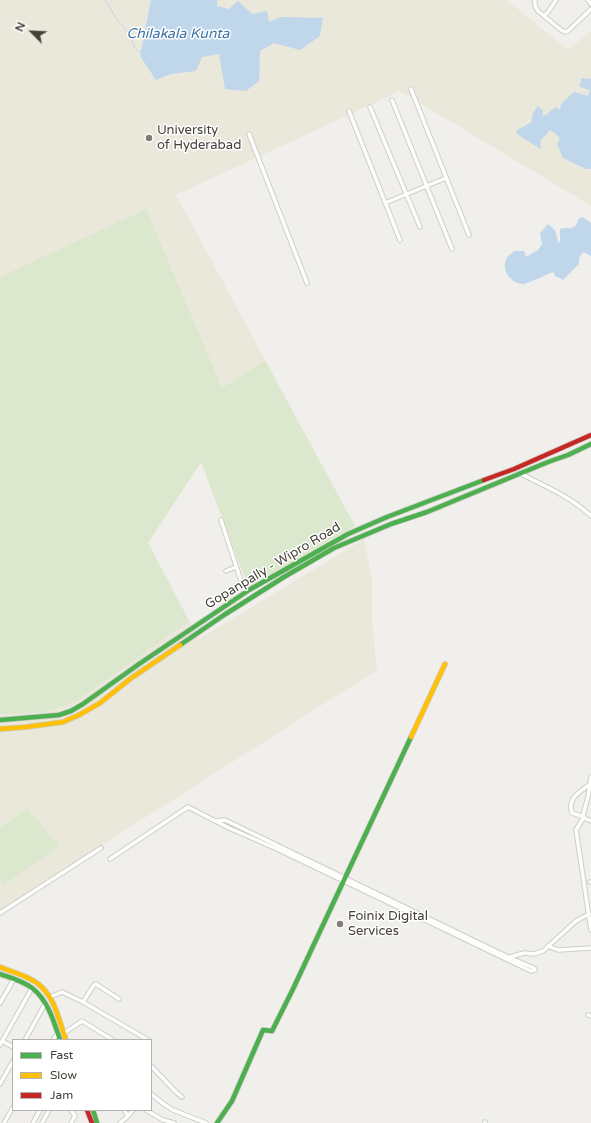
<!DOCTYPE html>
<style>
body{margin:0}
#map{position:relative;width:591px;height:1123px;overflow:hidden;background:#f0efeb;font-family:"Varela Round",sans-serif}
canvas{display:block}
.legend{position:absolute;left:12px;top:1039px;width:140px;height:72px;box-sizing:border-box;background:#fff;border:1px solid #b5b3af;margin:0;padding:5px 7px;list-style:none;font-size:12px;color:#454138}
.legend li{display:flex;align-items:center;gap:8px;height:20px}
.legend b{width:20px;border:1px solid #b5b3af}
.north{position:absolute;left:12px;top:12px;width:40px;height:40px;-webkit-text-stroke:3px #fff;paint-order:stroke;rotate:294deg;font-size:11px;font-weight:700;line-height:16px;text-align:center;color:#454138}
.north::after{content:'';display:block;margin:auto;width:14px;height:18px;background:#454138;clip-path:polygon(50% 0,100% 100%,50% 72%,0 100%)}
</style>
<div id="map">
<canvas width="591" height="1123"></canvas>
<ul class="legend">
<li><b style="height:5px;background:#4caf50"></b>Fast</li>
<li><b style="height:5px;background:#ffc107"></b>Slow</li>
<li><b style="height:5px;background:#c62828"></b>Jam</li>
</ul>
<div class="north">N</div>
</div>
<script>
const ctx = document.querySelector('canvas').getContext('2d');
ctx.lineJoin = 'round';
function fillPath(path, color) {
  ctx.fillStyle = color;
  ctx.fill(path, 'evenodd');
}
function trace(path, color, width, dash) {
  ctx.strokeStyle = color;
  ctx.lineWidth = width;
  ctx.lineCap = dash ? 'butt' : 'round';
  ctx.setLineDash(dash || []);
  ctx.stroke(path);
}
function write(font, color, halo, rows, align = 'center') {
  ctx.font = font + ' "Varela Round",sans-serif';
  ctx.lineWidth = 3;
  ctx.setLineDash([]);
  ctx.textBaseline = 'middle';
  ctx.strokeStyle = halo;
  ctx.fillStyle = color;
  for (const [text, x, y, turn = 0] of rows) {
    ctx.save();
    ctx.translate(x, y);
    ctx.rotate((+turn || 0) * Math.PI / 180);
    ctx.textAlign = isNaN(turn) ? turn : align;
    if (halo) ctx.strokeText(text, 0, 0);
    ctx.fillText(text, 0, 0);
    ctx.restore();
  }
}
fillPath(new Path2D(`
 M 0,0 L 507,0 L 568,50 L 591,31 L 591,206 L 400,91 L 176,195 L 355,526 L 201,462 L 148,543 L 199,639 L 364,539 L 372,578 L 372,623 L 377,670 L 0,910 L 0,880 L 5,884 L 27,808 L 0,828 Z`), '#eae7db');
fillPath(new Path2D(`
 M 146,209 L 222,388 L 265,361 L 355,526 L 249,589 L 201,462 L 148,543 L 189,621 L 78,700 L 46,712 L 0,714 L 0,277 Z
 M 27,808 L 59,846 L 4,885 L 0,880 L 0,828 Z`), '#dce8ce');
fillPath(new Path2D(`
 M 151,0 L 217,0 L 217,6 L 229,9 L 238,1 L 252,14 L 267,11 L 269,22 L 281,17 L 323,18 L 320,36 L 300,50 L 274,43 L 260,51 L 259,81 L 246,91 L 225,89 L 219,54 L 202,57 L 196,71 L 171,74 L 156,80 L 140,56 Z
 M 581,78 L 591,79 L 591,169 L 586,169 L 563,158 L 557,144 L 560,139 L 556,134 L 550,130 L 540,141 L 541,149 L 518,135 L 516,131 C 521,127 527,126 532,121 C 531,115 534,111 538,106 L 543,111 L 542,115 L 547,115 L 551,110 L 557,107 L 560,111 L 561,104 L 574,92 L 588,96 L 590,90 L 580,87 L 579,84 L 581,83 Z
 M 583,217 L 591,223 L 591,256 L 583,252 L 579,258 L 579,264 L 563,280 L 558,277 L 556,277 L 553,272 C 548,274 527,284 523,284 C 512,284 501,271 506,260 C 507,256 512,253 514,251 L 524,251 L 526,257 L 538,250 L 542,244 L 540,233 L 548,224 L 555,230 L 558,242 L 557,243 L 560,242 L 560,229 C 569,226 576,232 578,219 Z`), '#c0d6ea');
trace(new Path2D(`
 M 105,0 C 111,9 116,19 123,27 C 126,30 128,31 130,34 C 134,41 131,49 141,52`), '#c0d6ea', 1);
const street = new Path2D(`
 M 535,0 C 534,4 535,7 538,11 L 561,30 L 565,32 L 568,31 L 591,9
 M 588,0 L 591,4
 M 544,16 L 548,12 L 556,0
 M 411,89 L 469,235
 M 392,100 L 452,249
 M 370,107 L 420,227
 M 349,111 L 400,240
 M 249,134 L 307,283
 M 385,203 L 446,178
 M 521,474 C 545,486 571,497 591,516
 M 221,520 L 245,593
 M 226,571 L 236,567
 M 591,777 L 588,797 L 583,815 L 584,818 L 591,821
 M 590,784 C 580,792 567,798 572,813 L 584,817 L 576,830 L 591,930
 M 216,821 L 225,820 L 508,957 L 534,968 L 535,970
 M 110,859 L 188,807 L 229,828 L 277,849 L 531,971 L 535,970
 M 590,882 L 591,882
 M 0,913 L 101,848
 M 548,946 L 558,950 L 591,948
 M 510,957 L 524,953 L 534,954 L 543,951 L 576,921 L 589,914
 M 50,997 L 62,992 L 83,1002 L 148,1040
 M 83,1002 L 94,985 L 96,984 L 119,999
 M 0,1003 L 14,979
 M 588,1015 L 591,1016
 M 64,1033 L 82,1021 L 113,1040
 M 25,1040 L 45,1004
 M 53,1040 L 58,1033
 M 2,1041 L 13,1047
 M 0,1045 L 32,988
 M 151,1066 L 177,1093 L 182,1097
 M 0,1084 L 13,1061
 M 151,1094 L 165,1105 L 173,1110 L 206,1123
 M 71,1110 L 75,1116 L 71,1123
 M 124,1110 L 128,1116
 M 146,1110 L 163,1120 L 174,1123
 M 4,1123 L 13,1107
 M 33,1123 L 40,1110
 M 42,1123 L 49,1110
 M 120,1123 L 128,1116 L 133,1110
 M 485,1123 L 485,1122`);
const fast = new Path2D(`
 M 180,645 L 224,615 L 284,577 L 334,548 L 391,524 L 427,512 L 548,462 L 568,455 L 591,444
 M 0,720 L 59,715 L 71,711 L 83,704 L 139,664 L 249,590 L 348,534 L 387,517 L 484,480
 M 0,974 C 11,978 23,981 32,988 C 48,1000 54,1022 60,1040
 M 93,1110 L 97,1123
 M 217,1123 L 232,1101 L 263,1030 L 272,1031 L 293,989 L 411,737`);
const slow = new Path2D(`
 M 0,729 L 26,727 L 63,722 L 79,715 L 100,703 L 130,679 L 180,645
 M 411,737 L 445,664
 M 0,967 C 12,972 26,975 37,983 C 55,996 59,1021 66,1040`);
const jam = new Path2D(`
 M 484,480 L 514,469 L 591,435
 M 87,1110 L 92,1123`);
trace(street, '#cecdc9', 5.5);
trace(fast, '#ceccc3', 6);
trace(slow, '#ceccc3', 6);
trace(jam, '#ceccc3', 6);
trace(street, '#fdfdfc', 3.5);
trace(fast, '#4caf50', 4.5);
trace(slow, '#ffc107', 4.5);
trace(jam, '#c62828', 4.5);
for (const [x, y, r, color] of [
 [149,138,4,"#817e77"],
 [340,924,4,"#817e77"]
]) {
  const dot = new Path2D();
  dot.arc(x, y, r, 0, 2 * Math.PI);
  ctx.fillStyle = color;
  ctx.fill(dot);
  trace(dot, '#fff', 1.5);
}
write('13px', '#454138', '#fff', [
 ["University",157,131],
 ["of Hyderabad",157,146],
 ["Foinix Digital",348,917],
 ["Services",348,932]
], 'left');
write('13px', '#454138', '#fff', [
 ["Gopanpally - Wipro Road",273,566,-31]
]);
write('italic 14px', '#3c72a6', '#fff', [
 ["Chilakala Kunta",178,34]
]);
</script>
